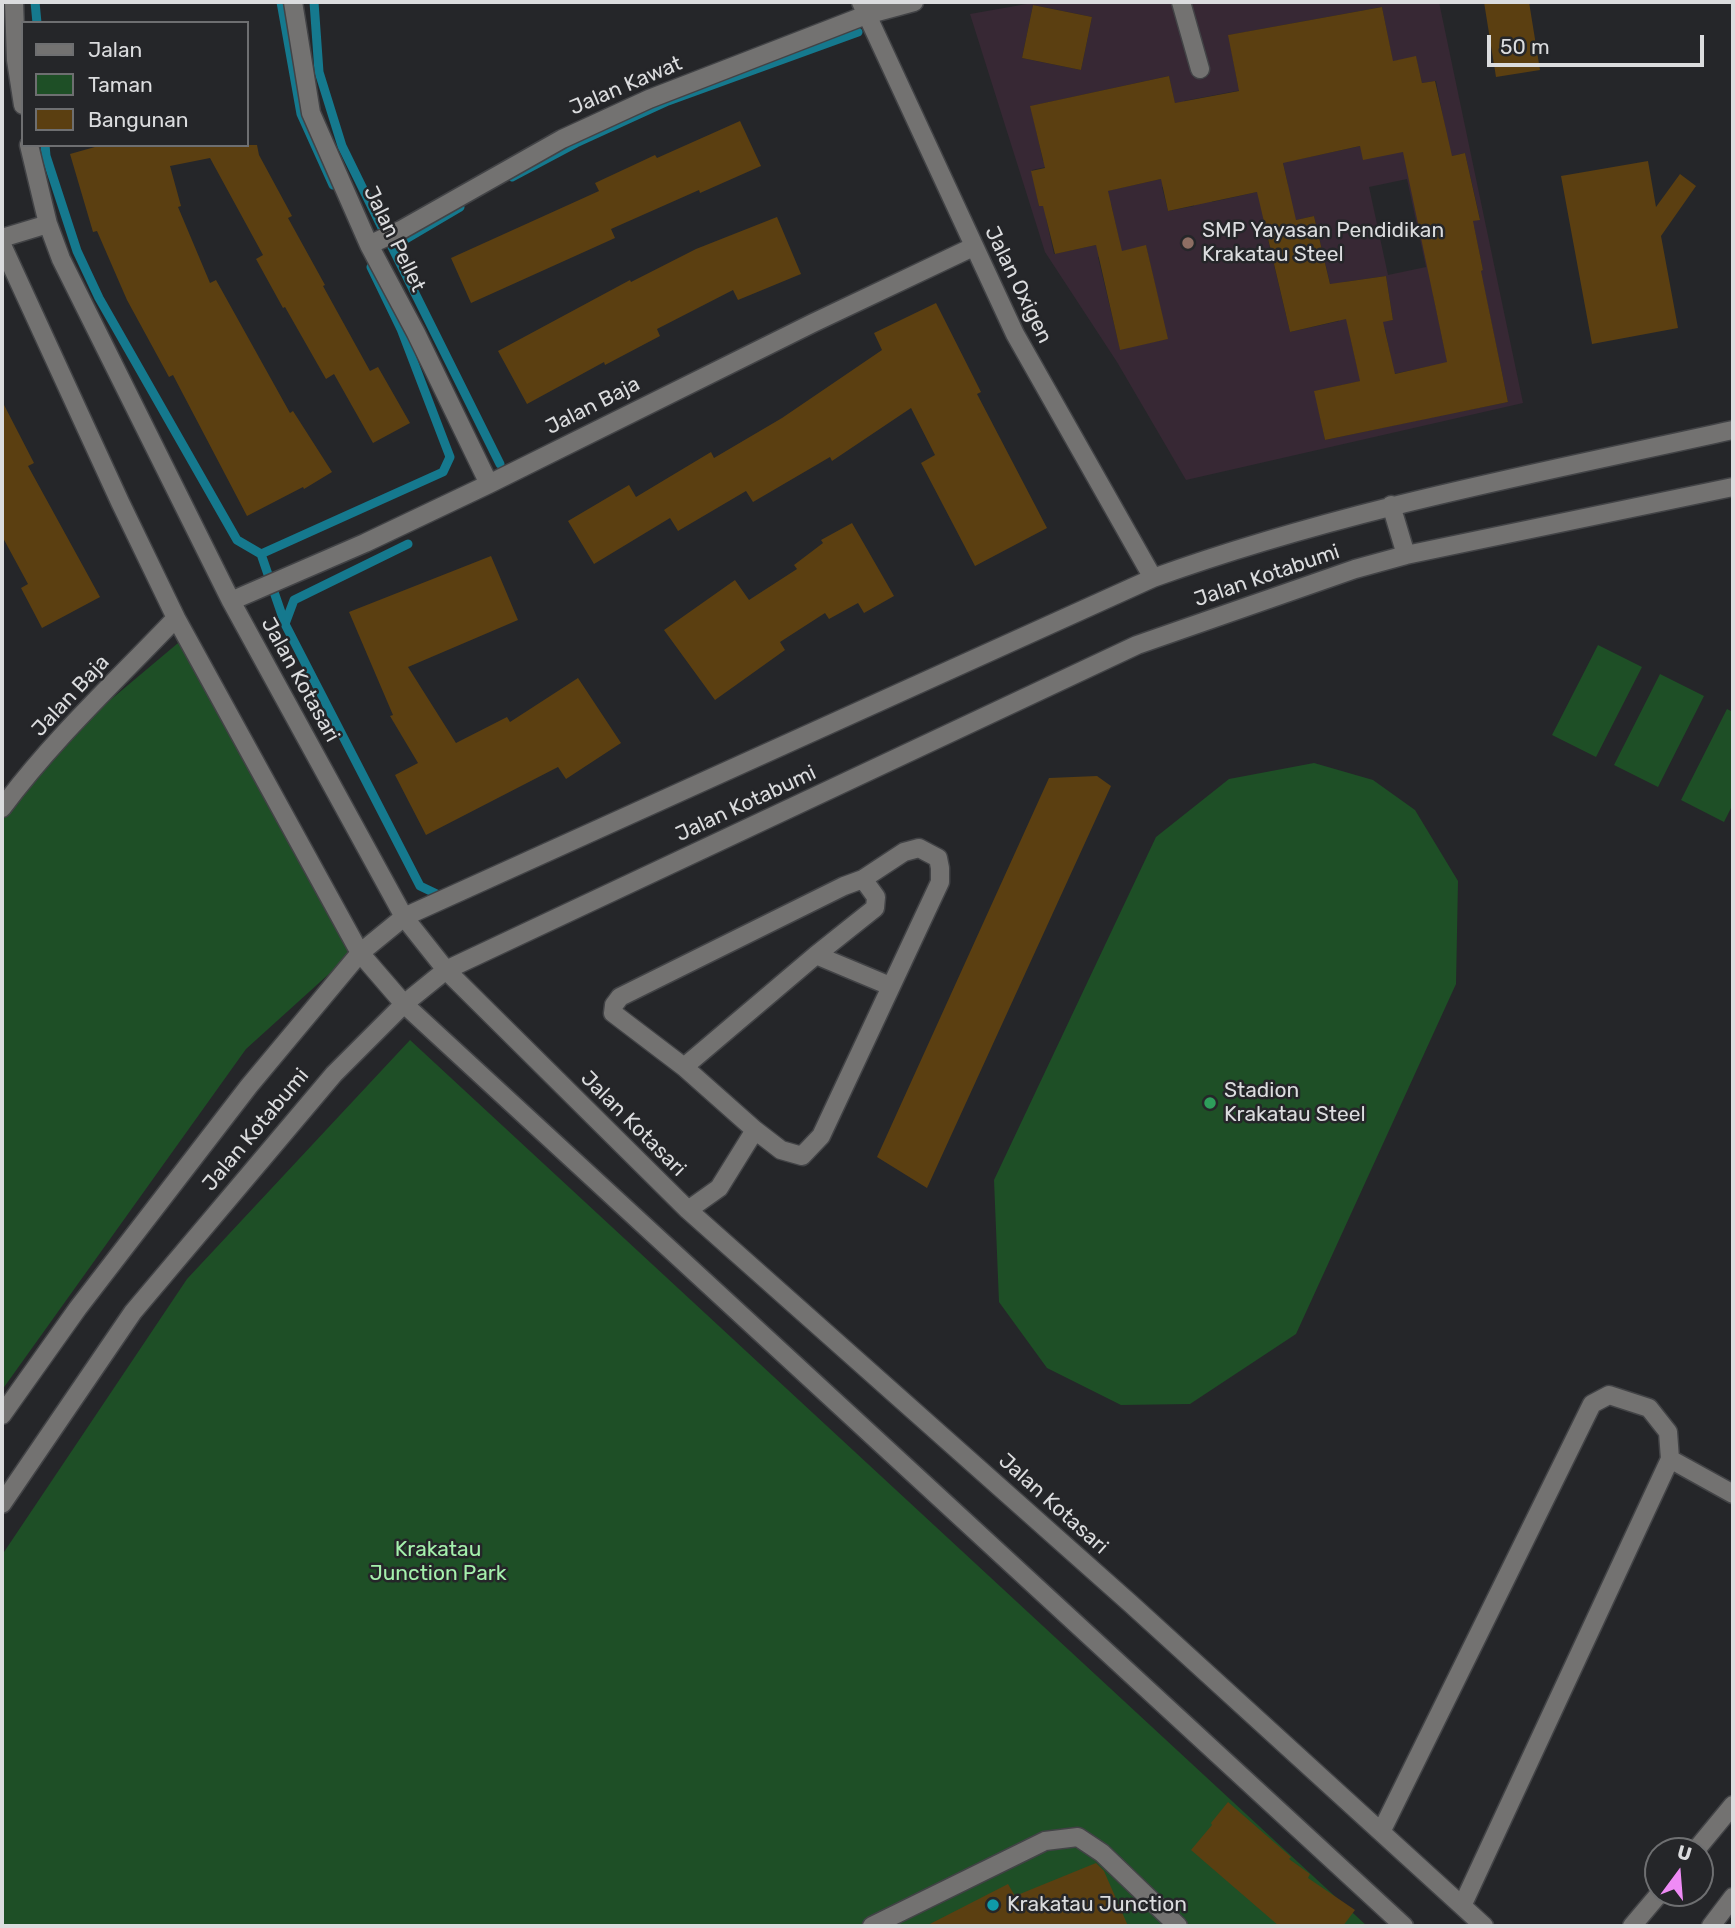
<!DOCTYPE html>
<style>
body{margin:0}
#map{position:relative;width:1735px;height:1928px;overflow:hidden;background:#252629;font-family:Rubik,sans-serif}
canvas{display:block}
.frame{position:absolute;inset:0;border:4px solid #dbdcde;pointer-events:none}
.legend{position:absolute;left:21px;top:21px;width:228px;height:126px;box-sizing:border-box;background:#252629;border:2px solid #6e6f71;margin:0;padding:9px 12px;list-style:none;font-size:21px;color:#dbdcde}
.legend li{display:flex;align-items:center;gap:14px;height:35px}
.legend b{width:35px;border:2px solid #6e6f71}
.north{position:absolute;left:1644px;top:1837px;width:70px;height:70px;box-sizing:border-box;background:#252629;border:2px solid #6e6f71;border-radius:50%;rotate:16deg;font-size:19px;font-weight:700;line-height:28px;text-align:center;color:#dbdcde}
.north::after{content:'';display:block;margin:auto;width:24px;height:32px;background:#ef8bf6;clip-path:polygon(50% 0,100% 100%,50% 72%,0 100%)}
.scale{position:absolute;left:1487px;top:35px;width:217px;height:32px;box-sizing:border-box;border:4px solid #dbdcde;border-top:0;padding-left:9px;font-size:21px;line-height:24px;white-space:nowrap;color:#dbdcde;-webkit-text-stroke:5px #252629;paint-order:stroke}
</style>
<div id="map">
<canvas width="1735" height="1928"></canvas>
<div class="frame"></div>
<ul class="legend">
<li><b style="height:9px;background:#737271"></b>Jalan</li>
<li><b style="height:19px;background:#1e4f26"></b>Taman</li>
<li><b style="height:19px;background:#5b3f11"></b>Bangunan</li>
</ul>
<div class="north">U</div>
<div class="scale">50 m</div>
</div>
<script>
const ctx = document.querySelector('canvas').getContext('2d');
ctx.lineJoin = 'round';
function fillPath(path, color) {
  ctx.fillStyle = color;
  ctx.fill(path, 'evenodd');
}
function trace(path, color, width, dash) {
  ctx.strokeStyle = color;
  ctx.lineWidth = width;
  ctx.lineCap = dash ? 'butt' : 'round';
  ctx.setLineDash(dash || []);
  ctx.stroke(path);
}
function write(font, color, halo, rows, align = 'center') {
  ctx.font = font + ' Rubik,sans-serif';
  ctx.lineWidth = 5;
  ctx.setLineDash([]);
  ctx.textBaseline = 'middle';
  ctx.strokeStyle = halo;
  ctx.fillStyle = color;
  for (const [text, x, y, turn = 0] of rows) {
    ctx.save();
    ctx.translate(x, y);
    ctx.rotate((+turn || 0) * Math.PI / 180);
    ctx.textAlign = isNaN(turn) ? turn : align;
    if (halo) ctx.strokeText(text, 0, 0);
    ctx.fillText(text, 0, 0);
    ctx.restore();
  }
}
fillPath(new Path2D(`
 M 1038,2 L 1439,2 L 1523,403 L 1186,480 L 1117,362 L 1045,252 L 970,14 ZM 1033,5 L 1092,17 L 1081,70 L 1022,58 ZM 1382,7 L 1392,58 L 1238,86 L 1229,35 ZM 1416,57 L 1422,83 L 1436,81 L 1445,128 L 1295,160 L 1285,115 L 1190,133 L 1184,101 ZM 1169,76 L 1181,131 L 1043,161 L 1031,106 ZM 1277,136 L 1288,185 L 1212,202 L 1201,154 ZM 1180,138 L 1188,173 L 1039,206 L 1032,170 ZM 1465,153 L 1480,219 L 1429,232 L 1413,165 ZM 1407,179 L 1426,267 L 1388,275 L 1369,187 ZM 1188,181 L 1194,206 L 1168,211 L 1162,187 ZM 1111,204 L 1119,240 L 1054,254 L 1046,218 ZM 1314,216 L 1339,321 L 1290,332 L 1265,227 ZM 1474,227 L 1483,270 L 1444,279 L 1434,236 ZM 1146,246 L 1167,339 L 1120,349 L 1098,257 ZM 1386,276 L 1393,320 L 1350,326 L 1344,282 ZM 1483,283 L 1508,402 L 1458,412 L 1433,294 ZM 1385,329 L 1391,359 L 1357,366 L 1350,336 ZM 1431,366 L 1442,415 L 1325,440 L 1315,391 Z`), '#372834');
fillPath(new Path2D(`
 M 184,638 L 361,945 L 246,1049 L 2,1390 L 2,791 Z
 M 1598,645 L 1642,667 L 1596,757 L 1552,735 Z
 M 1660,674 L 1704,696 L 1658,787 L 1614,765 Z
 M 1727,709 L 1733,712 L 1733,804 L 1724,822 L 1681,800 Z
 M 1314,763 L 1373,780 L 1415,810 L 1458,881 L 1456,984 L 1296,1334 L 1190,1404 L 1121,1405 L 1047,1368 L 999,1302 L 994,1180 L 1156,837 L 1229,779 Z
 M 410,1040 L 1367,1926 L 2,1926 L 2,1555 L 187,1279 Z`), '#1e4f26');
trace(new Path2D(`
 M 35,2 L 37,23
 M 281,2 L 301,114 L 333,185
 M 314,2 L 319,72 L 342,146 L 387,238
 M 45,145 L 46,156 L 77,251 L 99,298 L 237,540 L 261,554 L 285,624
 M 512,177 L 576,143 L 668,101 L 858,32
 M 460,207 L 392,247 L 500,464
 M 408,544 L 294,600 L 285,624 L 420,886 L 443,897
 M 261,554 L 443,472 L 450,457 L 401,329 L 371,267`), '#15798e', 9);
fillPath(new Path2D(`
 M 1484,2 L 1529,2 L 1540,70 L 1496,77 Z
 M 1033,5 L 1092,17 L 1081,70 L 1022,58 Z
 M 1382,7 L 1393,61 L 1416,56 L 1422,83 L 1435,81 L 1452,156 L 1465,153 L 1480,220 L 1473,221 L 1483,270 L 1481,271 L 1508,402 L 1325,440 L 1314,391 L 1360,381 L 1346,319 L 1290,332 L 1257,192 L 1168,211 L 1161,179 L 1108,191 L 1122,251 L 1146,245 L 1168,339 L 1120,350 L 1096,245 L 1055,254 L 1043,206 L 1039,206 L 1031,171 L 1045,168 L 1030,106 L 1169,76 L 1175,103 L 1239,91 L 1228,35 ZM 1360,146 L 1363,160 L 1403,152 L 1447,362 L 1395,374 L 1383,322 L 1393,320 L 1386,276 L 1330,284 L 1314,216 L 1296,220 L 1283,163 Z
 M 740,121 L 761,166 L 700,193 L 699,190 L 611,229 L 615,238 L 471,303 L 451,258 L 599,191 L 595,183 L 655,155 L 657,158 Z
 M 102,145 L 257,145 L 259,155 L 292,216 L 288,218 L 325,285 L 323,286 L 370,371 L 378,367 L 410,423 L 373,443 L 334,374 L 326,379 L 285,307 L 283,308 L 256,259 L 263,255 L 210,158 L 170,166 L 181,206 L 178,207 L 210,283 L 216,280 L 290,413 L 293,411 L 332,472 L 304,489 L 303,487 L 247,516 L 173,375 L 169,377 L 127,300 L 97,231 L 93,232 L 70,154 Z
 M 1648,161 L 1656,207 L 1680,174 L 1696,186 L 1661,236 L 1678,328 L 1592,344 L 1561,176 Z
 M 777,217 L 801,274 L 738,300 L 733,290 L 657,329 L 660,336 L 605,365 L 604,362 L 527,404 L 498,351 L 630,280 L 631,282 L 696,249 Z
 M 936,303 L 981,392 L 977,394 L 1047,528 L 975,566 L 921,463 L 935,455 L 911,408 L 832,461 L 830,457 L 753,502 L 746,491 L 678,531 L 670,518 L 594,564 L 568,521 L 629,485 L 636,497 L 711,452 L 714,458 L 782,418 L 882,350 L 874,333 Z
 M 2,401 L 34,463 L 28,466 L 100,597 L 42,628 L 21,588 L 28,584 L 2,536 Z
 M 852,523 L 894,596 L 864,613 L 858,603 L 829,619 L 825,613 L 780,642 L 785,650 L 715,700 L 664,630 L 735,580 L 749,600 L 797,569 L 794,565 L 823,543 L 821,540 Z
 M 491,556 L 518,620 L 408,667 L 456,743 L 507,717 L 510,722 L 578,678 L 621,743 L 566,779 L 558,767 L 426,835 L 395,775 L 418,763 L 390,716 L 393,715 L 349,612 Z
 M 1097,776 L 1111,786 L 927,1188 L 877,1157 L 1049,778 Z
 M 1228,1802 L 1291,1857 L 1289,1859 L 1310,1874 L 1308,1878 L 1355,1910 L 1343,1926 L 1279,1926 L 1191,1850 L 1212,1825 L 1211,1823 Z
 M 1096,1863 L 1104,1871 L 1128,1926 L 926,1926 L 1008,1884 L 1015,1896 Z`), '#5b3f11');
const minor = new Path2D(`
 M 14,2 L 16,60 L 23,105
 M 293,2 L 311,113 L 369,245 L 416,333 L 489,484
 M 861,2 L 1015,334 L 1153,578
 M 1181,2 L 1200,69
 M 29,145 L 48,224 L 61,259 L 231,601 L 404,917 L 446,970 L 688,1210 L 1131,1604 L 1484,1926
 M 2,238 L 48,224
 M 2,245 L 120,502 L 176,618 L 360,953 L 404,1004 L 1404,1926
 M 369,245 L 401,230 L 562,139 L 649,99 L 866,15 L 914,2
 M 1391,505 L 1406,555
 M 231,601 L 365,543 L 489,484 L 813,323 L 973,247
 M 2,808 C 53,739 117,680 176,618
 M 816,955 L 890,986
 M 684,1067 L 816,955 L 875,908 L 876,897 L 863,879 L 844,886 L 620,997 L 614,1005 L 613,1013 L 684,1067 L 755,1130 L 719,1188 L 688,1210
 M 755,1130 L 781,1150 L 802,1156 L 821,1136 L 940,882 L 940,868 L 938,858 L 919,848 L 904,852 L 863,879
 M 2,1415 L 78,1308 L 249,1086 L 360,953 L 404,917 L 1153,578 C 1341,510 1538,473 1733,430
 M 1670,1459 L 1733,1494
 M 2,1504 L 133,1312 L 334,1074 L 404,1004 L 446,970 L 1137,645 L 1355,569 L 1406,555 L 1733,487
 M 1381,1832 L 1592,1404 L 1609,1395 L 1649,1408 L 1668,1432 L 1670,1459 L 1462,1906
 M 1695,1851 L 1733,1805
 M 872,1926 L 1045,1841 L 1078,1837 L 1102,1853 L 1178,1926
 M 1632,1926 L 1660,1893
 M 1711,1926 L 1733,1897`);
trace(minor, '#424346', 21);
trace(minor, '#737271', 18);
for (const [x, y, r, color] of [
 [1188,243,7,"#8d6e63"],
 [1210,1103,7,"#2e9e5b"],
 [993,1905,7,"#0f9aa8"]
]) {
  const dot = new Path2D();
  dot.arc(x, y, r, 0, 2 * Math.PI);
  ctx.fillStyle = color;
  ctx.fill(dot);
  trace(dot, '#252629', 2.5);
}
write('21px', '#dbdcde', '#252629', [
 ["Jalan Kawat",626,86,-23],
 ["Jalan Pellet",394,239,64],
 ["Jalan Oxigen",1018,285,64],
 ["Jalan Baja",593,406,-27],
 ["Jalan Kotabumi",1267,576,-19],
 ["Jalan Kotasari",300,680,61],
 ["Jalan Baja",71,696,-47],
 ["Jalan Kotabumi",746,804,-25],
 ["Jalan Kotasari",633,1124,45],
 ["Jalan Kotabumi",256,1130,-50],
 ["Jalan Kotasari",1053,1504,42]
]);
write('21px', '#dbdcde', '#252629', [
 ["SMP Yayasan Pendidikan",1202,231],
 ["Krakatau Steel",1202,255],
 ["Stadion",1224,1091],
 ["Krakatau Steel",1224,1115],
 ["Krakatau Junction",1007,1905]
], 'left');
write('21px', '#a4f0ac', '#252629', [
 ["Krakatau",438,1550],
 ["Junction Park",438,1574]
]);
</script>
